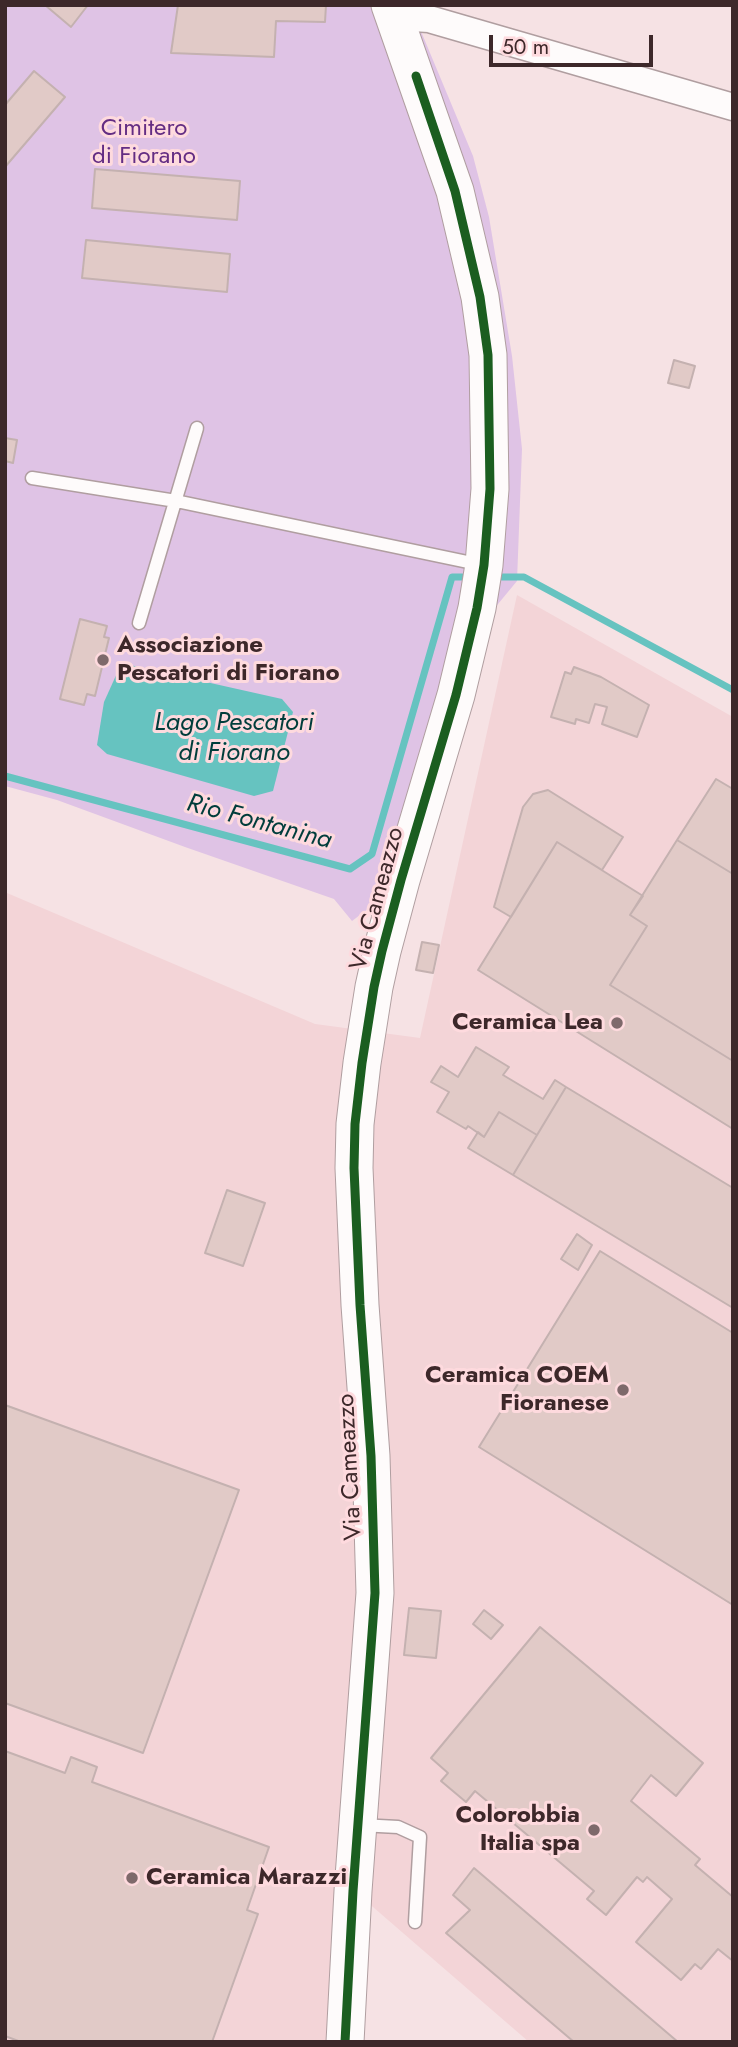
<!DOCTYPE html>
<style>
body{margin:0}
#map{position:relative;width:738px;height:2047px;overflow:hidden;background:#f6e2e4;font-family:Jost,sans-serif}
canvas{display:block}
.frame{position:absolute;inset:0;border:7px solid #3d282a;pointer-events:none}
.scale{position:absolute;left:489px;top:35px;width:164px;height:32px;box-sizing:border-box;border:4px solid #3d282a;border-top:0;padding-left:9px;font-size:21px;line-height:24px;white-space:nowrap;color:#3d282a;-webkit-text-stroke:5px #fedade;paint-order:stroke}
</style>
<div id="map">
<canvas width="738" height="2047"></canvas>
<div class="frame"></div>
<div class="scale">50 m</div>
</div>
<script>
const ctx = document.querySelector('canvas').getContext('2d');
ctx.lineJoin = 'round';
function fillPath(path, color) {
  ctx.fillStyle = color;
  ctx.fill(path, 'evenodd');
}
function trace(path, color, width, dash) {
  ctx.strokeStyle = color;
  ctx.lineWidth = width;
  ctx.lineCap = dash ? 'butt' : 'round';
  ctx.setLineDash(dash || []);
  ctx.stroke(path);
}
function write(font, color, halo, rows, align = 'center') {
  ctx.font = font + ' Jost,sans-serif';
  ctx.lineWidth = 6;
  ctx.setLineDash([]);
  ctx.textBaseline = 'middle';
  ctx.strokeStyle = halo;
  ctx.fillStyle = color;
  for (const [text, x, y, turn = 0] of rows) {
    ctx.save();
    ctx.translate(x, y);
    ctx.rotate((+turn || 0) * Math.PI / 180);
    ctx.textAlign = isNaN(turn) ? turn : align;
    if (halo) ctx.strokeText(text, 0, 0);
    ctx.fillText(text, 0, 0);
    ctx.restore();
  }
}
fillPath(new Path2D(`
 M 517,595 L 733,717 L 733,2042 L 529,2042 L 336,1875 L 327,2042 L 5,2042 L 5,899 L 7,893 L 315,1024 L 420,1038 Z`), '#f3d4d7');
fillPath(new Path2D(`
 M 5,5 L 410,5 L 473,156 L 489,217 L 512,356 L 522,449 L 517,581 L 470,638 L 404,882 L 352,921 L 334,899 L 185,847 L 57,800 L 5,786 Z`), '#dfc3e5');
fillPath(new Path2D(`
 M 130,665 L 282,699 L 293,712 L 273,791 L 254,796 L 107,754 L 97,745 L 104,702 L 118,671 Z`), '#66c3c0');
trace(new Path2D(`
 M 502,577 L 524,577 L 733,690
 M 5,776 L 350,869 L 372,854 L 452,577 L 462,577`), '#66c3c0', 7);
const building = new Path2D(`
 M 45,5 L 88,5 L 71,27 Z
 M 178,5 L 326,5 L 325,22 L 276,21 L 274,57 L 171,53 Z
 M 34,71 L 65,97 L 5,167 L 5,105 Z
 M 95,169 L 240,181 L 237,220 L 92,208 Z
 M 86,240 L 230,254 L 227,292 L 82,278 Z
 M 674,360 L 695,366 L 689,388 L 668,383 Z
 M 5,438 L 17,440 L 13,463 L 5,461 Z
 M 80,619 L 107,626 L 104,637 L 109,638 L 95,696 L 87,694 L 84,705 L 60,699 Z
 M 574,667 L 601,677 L 649,705 L 637,737 L 602,724 L 607,707 L 595,704 L 589,723 L 576,719 L 575,724 L 551,717 L 565,672 L 571,674 Z
 M 716,779 L 733,789 L 733,874 L 677,840 Z
 M 548,790 L 623,837 L 602,870 L 557,842 L 511,917 L 494,907 L 523,807 L 533,794 Z
 M 677,840 L 733,874 L 733,1061 L 610,985 L 647,926 L 630,915 Z
 M 557,842 L 643,896 L 630,915 L 647,926 L 610,985 L 733,1061 L 733,1129 L 478,970 Z
 M 422,942 L 439,945 L 433,973 L 416,970 Z
 M 476,1047 L 509,1067 L 503,1075 L 543,1099 L 555,1080 L 566,1087 L 537,1135 L 499,1112 L 484,1137 L 468,1126 L 466,1129 L 437,1112 L 449,1092 L 431,1082 L 441,1066 L 458,1077 Z
 M 566,1087 L 733,1188 L 733,1308 L 513,1175 Z
 M 499,1112 L 537,1135 L 513,1175 L 468,1148 L 478,1132 L 484,1137 Z
 M 227,1190 L 265,1203 L 243,1266 L 205,1253 Z
 M 577,1234 L 592,1245 L 578,1270 L 561,1259 Z
 M 600,1251 L 733,1333 L 733,1605 L 479,1447 Z
 M 5,1405 L 239,1490 L 143,1753 L 5,1703 Z
 M 409,1608 L 441,1611 L 436,1658 L 404,1655 Z
 M 484,1610 L 503,1625 L 491,1639 L 473,1624 Z
 M 540,1627 L 703,1763 L 676,1796 L 651,1775 L 631,1801 L 700,1859 L 695,1865 L 733,1897 L 733,1961 L 718,1949 L 701,1969 L 695,1964 L 681,1980 L 636,1942 L 672,1899 L 647,1877 L 643,1882 L 637,1877 L 606,1915 L 587,1899 L 594,1891 L 475,1791 L 466,1802 L 441,1781 L 448,1773 L 431,1758 Z
 M 5,1751 L 65,1773 L 71,1757 L 97,1767 L 92,1782 L 269,1847 L 247,1910 L 258,1914 L 212,2042 L 21,2042 L 5,2036 Z
 M 474,1868 L 678,2042 L 574,2042 L 446,1933 L 470,1910 L 453,1895 Z`);
fillPath(building, '#e1cac7');
trace(building, '#c4b1b0', 2);
const lane = new Path2D(`
 M 32,478 L 176,501 L 482,565
 M 139,623 L 197,428
 M 360,1825 L 398,1827 L 420,1837 L 415,1922`);
const street = new Path2D(`
 M 397,23 L 413,18 L 429,19 L 733,107`);
const secondary = new Path2D(`
 M 345,2042 L 353,1891 L 375,1593 L 371,1456 L 360,1305 L 354,1168 L 355,1124 L 362,1063 L 374,987 L 382,951 L 401,880 L 456,695 L 477,608 L 484,565 L 490,489 L 488,355 L 480,297 L 455,191 L 390,5`);
trace(lane, '#b09ea0', 15);
trace(street, '#b09ea0', 29);
trace(secondary, '#b09ea0', 39);
trace(lane, '#fefbfb', 12);
trace(street, '#fefbfb', 26);
trace(secondary, '#fefbfb', 37);
trace(new Path2D(`
 M 345,2042 L 353,1891 L 375,1593 L 371,1456 L 360,1305 L 354,1168 L 355,1124 L 362,1063 L 374,987 L 382,951 L 401,880 L 456,695 L 477,608 L 484,565 L 490,489 L 488,355 L 480,297 L 455,191 L 416,76`), '#1b5e20', 9);
for (const [x, y, r, color] of [
 [103,660,7,"#7e696b"],
 [617,1023,7,"#7e696b"],
 [623,1390,7,"#7e696b"],
 [594,1830,7,"#7e696b"],
 [132,1878,7,"#7e696b"]
]) {
  const dot = new Path2D();
  dot.arc(x, y, r, 0, 2 * Math.PI);
  ctx.fillStyle = color;
  ctx.fill(dot);
  trace(dot, '#fedade', 2.5);
}
write('24px', '#642d83', '#fedade', [
 ["Cimitero",144,129],
 ["di Fiorano",144,157]
]);
write('bold 24px', '#3d282a', '#fedade', [
 ["Associazione",117,646,"left"],
 ["Pescatori di Fiorano",117,674,"left"],
 ["Ceramica Lea",603,1023],
 ["Ceramica COEM",609,1376],
 ["Fioranese",609,1404],
 ["Colorobbia",580,1816],
 ["Italia spa",580,1844],
 ["Ceramica Marazzi",146,1878,"left"]
], 'right');
write('24px', '#3d282a', '#fedade', [
 ["Via Cameazzo",378,899,-75],
 ["Via Cameazzo",351,1467,-93]
]);
write('italic 26px', '#003d3b', '#fedade', [
 ["Lago Pescatori",234,724],
 ["di Fiorano",234,754],
 ["Rio Fontanina",259,823,15]
]);
</script>
